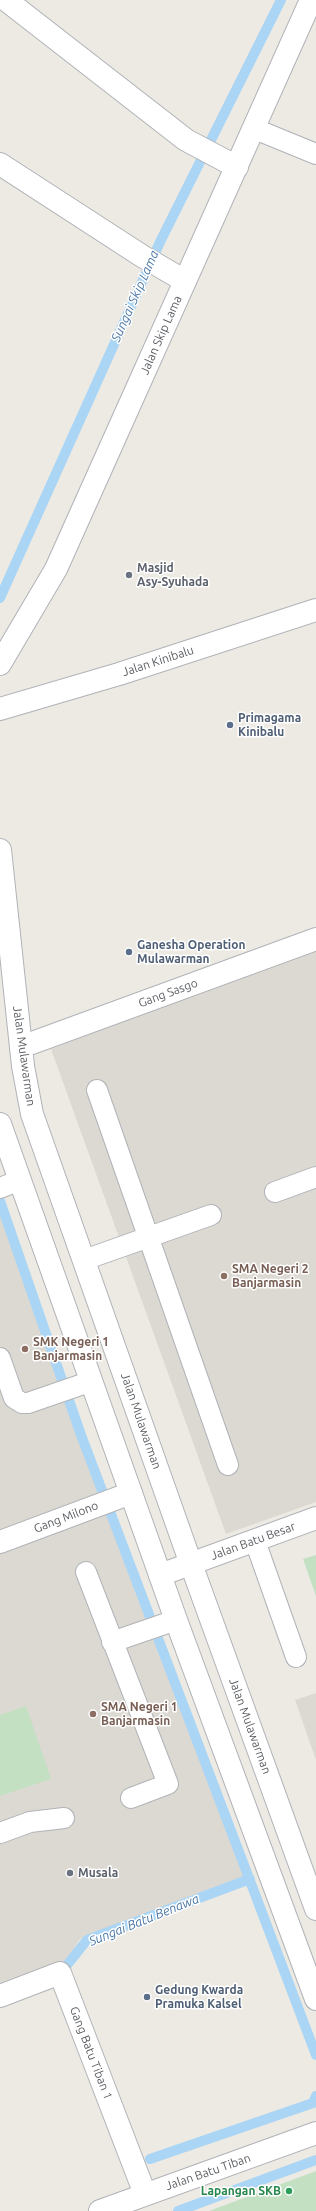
<!DOCTYPE html>
<style>
body{margin:0}
canvas{display:block;background:#eceae3}
</style>
<canvas width="316" height="2211"></canvas>
<script>
const ctx = document.querySelector('canvas').getContext('2d');
ctx.lineJoin = 'round';
function fillPath(path, color) {
  ctx.fillStyle = color;
  ctx.fill(path, 'evenodd');
}
function trace(path, color, width, dash) {
  ctx.strokeStyle = color;
  ctx.lineWidth = width;
  ctx.lineCap = dash ? 'butt' : 'round';
  ctx.setLineDash(dash || []);
  ctx.stroke(path);
}
function write(font, color, halo, rows, align = 'center') {
  ctx.font = font + ' Ubuntu,sans-serif';
  ctx.lineWidth = 3;
  ctx.setLineDash([]);
  ctx.textBaseline = 'middle';
  ctx.strokeStyle = halo;
  ctx.fillStyle = color;
  for (const [text, x, y, turn = 0] of rows) {
    ctx.save();
    ctx.translate(x, y);
    ctx.rotate((+turn || 0) * Math.PI / 180);
    ctx.textAlign = isNaN(turn) ? turn : align;
    if (halo) ctx.strokeText(text, 0, 0);
    ctx.fillText(text, 0, 0);
    ctx.restore();
  }
}
fillPath(new Path2D(`
 M 316,949 L 316,1502 L 226,1534 L 51,1049 Z
 M 0,1201 L 101,1496 L 0,1533 Z
 M 109,1513 L 247,1877 L 80,1939 L 65,1962 L 0,1985 L 0,1552 Z
 M 316,1693 L 316,1760 L 295,1700 Z`), '#dcd9d2');
fillPath(new Path2D(`
 M 316,1555 L 316,1596 L 303,1559 Z
 M 26,1706 L 51,1779 L 0,1796 L 0,1715 Z
 M 316,2171 L 316,2211 L 209,2211 Z`), '#c3e1c2');
trace(new Path2D(`
 M 0,598 L 160,242 L 281,0
 M 0,1201 L 81,1435 L 316,2055
 M 56,1969 L 67,1965 L 87,1940 L 250,1879
 M 150,2159 L 313,2103 L 316,2096
 M 178,2211 L 316,2160`), '#abd5f5', 10);
const lane = new Path2D(`
 M 255,129 L 316,154
 M 97,1090 L 228,1465
 M 0,1188 L 20,1180
 M 275,1192 L 316,1177
 M 84,1260 L 211,1215
 M 0,1358 L 14,1398 L 22,1403 L 28,1403 L 92,1381
 M 255,1541 L 296,1657
 M 86,1572 L 168,1784 L 131,1798
 M 112,1642 L 176,1620
 M 0,1833 L 30,1822 L 64,1818`);
const street = new Path2D(`
 M 6,0 L 186,140 L 237,167
 M 0,164 L 142,256 L 185,281
 M 21,1047 L 316,939
 M 0,1542 L 131,1493
 M 160,1575 L 316,1518
 M 0,1996 L 60,1973 L 145,2194`);
const secondary = new Path2D(`
 M 0,664 L 56,569 L 311,0
 M 0,709 L 119,674 L 316,610
 M 0,850 L 23,1066 L 32,1114 L 191,1564 L 316,1909
 M 0,1124 L 176,1620 L 316,1999
 M 100,2211 L 316,2133`);
trace(lane, '#b0b3b7', 22);
trace(street, '#b0b3b7', 24);
trace(secondary, '#b0b2b7', 24);
trace(lane, '#fff', 20);
trace(street, '#fff', 22);
trace(secondary, '#fff', 22);
for (const [x, y, r, color] of [
 [129,575,4,"#6b7280"],
 [230,725,4,"#5c6f8a"],
 [129,952,4,"#5c6f8a"],
 [224,1276,4,"#8d6e63"],
 [25,1349,4,"#8d6e63"],
 [93,1714,4,"#8d6e63"],
 [70,1873,4,"#6b7280"],
 [147,1997,4,"#5c6f8a"],
 [289,2191,4,"#2e9e5b"]
]) {
  const dot = new Path2D();
  dot.arc(x, y, r, 0, 2 * Math.PI);
  ctx.fillStyle = color;
  ctx.fill(dot);
  trace(dot, '#fff', 1.5);
}
write('12px', '#5b5e62', '#fff', [
 ["Jalan Skip Lama",161,335,-66],
 ["Jalan Kinibalu",158,661,-18],
 ["Gang Sasgo",168,993,-20],
 ["Jalan Mulawarman",24,1056,82],
 ["Jalan Mulawarman",141,1421,71],
 ["Gang Milono",66,1517,-21],
 ["Jalan Batu Besar",253,1541,-20],
 ["Jalan Mulawarman",250,1726,70],
 ["Gang Batu Tiban 1",91,2053,69],
 ["Jalan Batu Tiban",208,2172,-19]
]);
write('bold 12px', '#5b616d', '#fff', [
 ["Masjid",137,568],
 ["Asy-Syuhada",137,582],
 ["Musala",78,1873]
], 'left');
write('bold 12px', '#4e5e75', '#fff', [
 ["Primagama",238,718],
 ["Kinibalu",238,732],
 ["Ganesha Operation",137,945],
 ["Mulawarman",137,959],
 ["Gedung Kwarda",155,1990],
 ["Pramuka Kalsel",155,2004]
], 'left');
write('bold 12px', '#785e54', '#fff', [
 ["SMA Negeri 2",232,1269],
 ["Banjarmasin",232,1283],
 ["SMK Negeri 1",33,1342],
 ["Banjarmasin",33,1356],
 ["SMA Negeri 1",101,1707],
 ["Banjarmasin",101,1721]
], 'left');
write('bold 12px', '#27864d', '#fff', [
 ["Lapangan SKB",281,2191]
], 'right');
write('italic 13px', '#4b77a5', '#fff', [
 ["Sungai Skip Lama",135,296,-66],
 ["Sungai Batu Benawa",144,1920,-22]
]);
</script>
